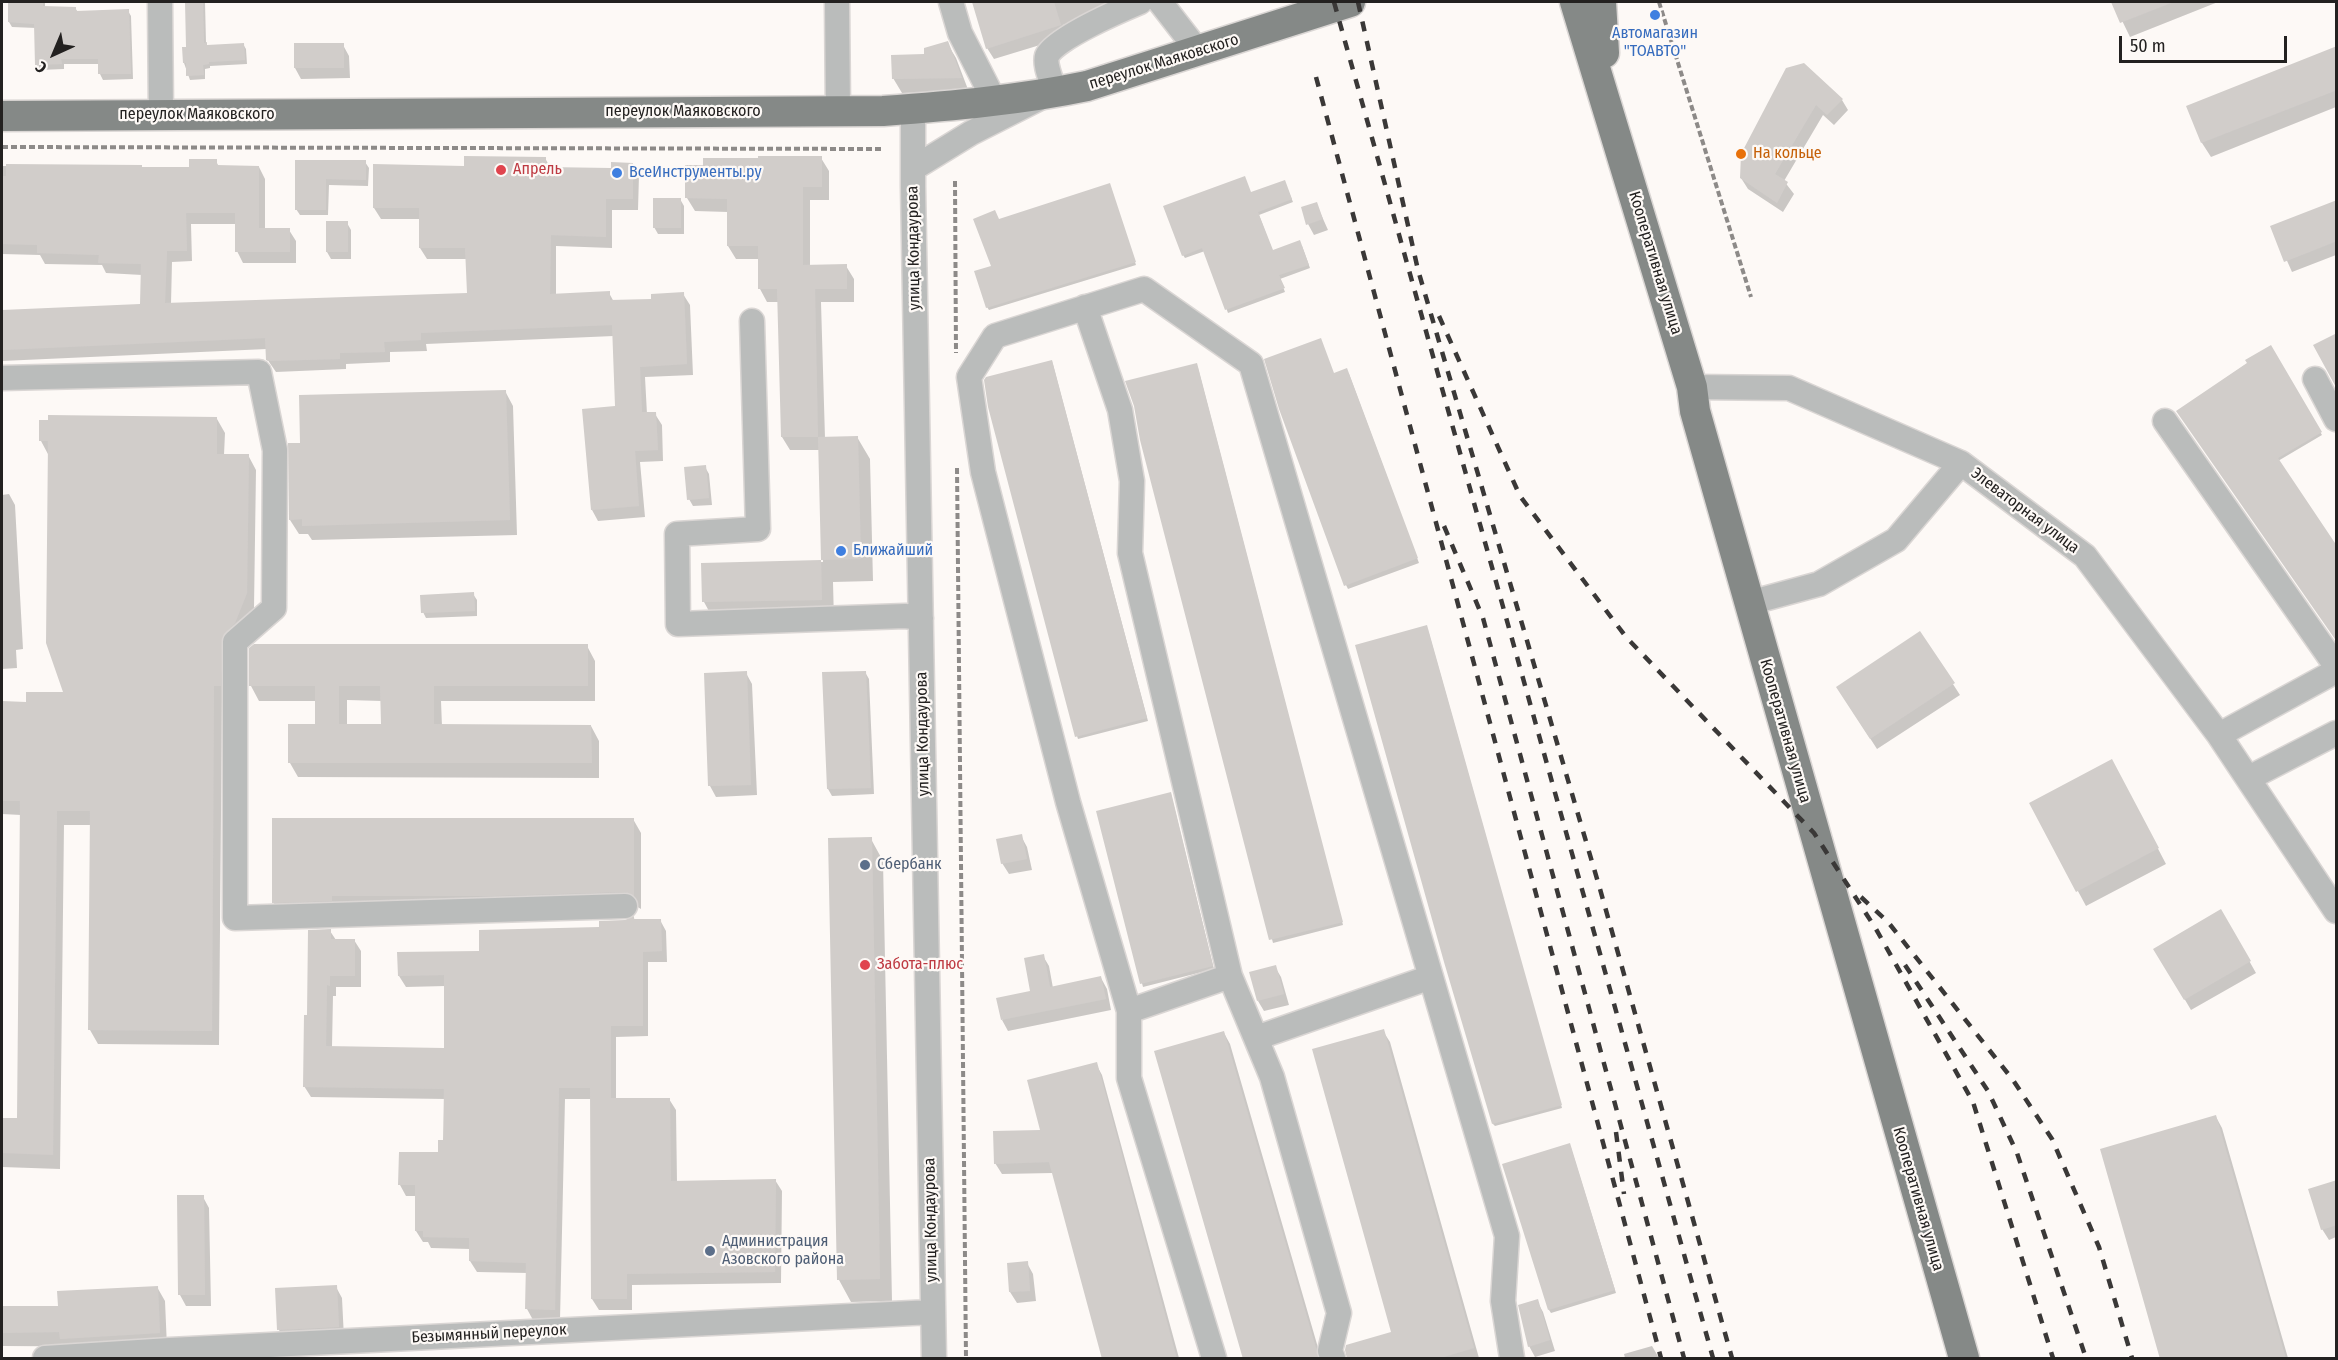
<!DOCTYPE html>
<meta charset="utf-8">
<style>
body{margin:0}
#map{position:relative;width:2338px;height:1360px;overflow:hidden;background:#fdf9f6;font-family:"Fira Sans Condensed",sans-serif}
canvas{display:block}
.frame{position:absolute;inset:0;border:3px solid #232120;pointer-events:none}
.north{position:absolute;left:24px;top:24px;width:60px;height:60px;-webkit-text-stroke:4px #fdf9f6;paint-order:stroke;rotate:224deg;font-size:16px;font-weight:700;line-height:24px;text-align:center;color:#232120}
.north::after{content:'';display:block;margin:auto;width:21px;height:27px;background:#232120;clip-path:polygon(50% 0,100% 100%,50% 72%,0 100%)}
.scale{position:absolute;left:2119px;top:36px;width:168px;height:27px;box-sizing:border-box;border:3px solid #232120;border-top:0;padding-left:8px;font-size:18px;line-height:21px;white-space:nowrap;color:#232120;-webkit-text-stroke:4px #fdf9f6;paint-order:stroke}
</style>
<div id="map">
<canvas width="2338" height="1360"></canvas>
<div class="frame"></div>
<div class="north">С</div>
<div class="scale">50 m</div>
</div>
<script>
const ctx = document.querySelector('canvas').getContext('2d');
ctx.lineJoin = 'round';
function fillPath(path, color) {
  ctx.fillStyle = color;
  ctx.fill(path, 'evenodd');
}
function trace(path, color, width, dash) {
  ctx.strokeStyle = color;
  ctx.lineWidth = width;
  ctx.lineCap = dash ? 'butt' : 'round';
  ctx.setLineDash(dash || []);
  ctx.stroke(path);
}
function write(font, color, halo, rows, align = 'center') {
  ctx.font = font + ' "Fira Sans Condensed",sans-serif';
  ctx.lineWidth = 4.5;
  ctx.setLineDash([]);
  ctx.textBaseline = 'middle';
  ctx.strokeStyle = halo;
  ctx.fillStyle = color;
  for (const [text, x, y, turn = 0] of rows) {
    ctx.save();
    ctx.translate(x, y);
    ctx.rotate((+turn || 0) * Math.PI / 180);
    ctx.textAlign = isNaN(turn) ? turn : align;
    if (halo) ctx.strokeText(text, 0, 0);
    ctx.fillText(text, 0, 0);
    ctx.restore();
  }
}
fillPath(new Path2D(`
 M 10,2 L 45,2 L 45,7 L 75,8 L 78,12 L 128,11 L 131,16 L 133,79 L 103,80 L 100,74 L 100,64 L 64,64 L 64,69 L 40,70 L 36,64 L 36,28 L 12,27 L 9,22 Z
 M 187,2 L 205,2 L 206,43 L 208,47 L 243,44 L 246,49 L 247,64 L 210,66 L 210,68 L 205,69 L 205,79 L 190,80 L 184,63 L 187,48 Z
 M 973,2 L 1136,2 L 1112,12 L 1063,25 L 1066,36 L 1063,38 L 994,59 L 987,48 Z
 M 2113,2 L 2218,2 L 2130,37 Z
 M 947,43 L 956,58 L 969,92 L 902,93 L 893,78 Z
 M 343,45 L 349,56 L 350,78 L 301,79 L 295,68 Z
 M 2336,48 L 2336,107 L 2211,157 L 2202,143 L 2188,107 Z
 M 1787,69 L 1842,100 L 1848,110 L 1834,125 L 1823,115 L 1784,181 L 1794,194 L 1783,212 L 1748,189 L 1741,178 Z
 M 545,158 L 551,169 L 612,170 L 632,164 L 639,175 L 638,210 L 612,210 L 612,248 L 556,246 L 556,295 L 609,293 L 614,302 L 653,300 L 683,294 L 690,305 L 693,375 L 645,377 L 647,414 L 655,414 L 662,425 L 663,461 L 640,462 L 645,517 L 598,521 L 592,510 L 617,408 L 614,336 L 426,344 L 427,351 L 390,352 L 390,362 L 346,364 L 346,369 L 276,372 L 267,359 L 267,349 L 2,361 L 2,311 L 142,306 L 142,275 L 106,273 L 102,265 L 45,264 L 40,255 L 2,254 L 2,166 L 141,166 L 143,169 L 191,169 L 216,161 L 219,167 L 259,167 L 265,179 L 265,230 L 289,230 L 296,241 L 296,263 L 243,263 L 237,251 L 237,224 L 191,224 L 192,261 L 172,262 L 171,304 L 469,295 L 467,259 L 427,259 L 420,248 L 421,219 L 381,219 L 374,208 L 466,167 Z
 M 821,158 L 829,171 L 829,200 L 810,200 L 810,266 L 846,266 L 854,279 L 854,302 L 821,302 L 825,438 L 857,437 L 870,459 L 873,581 L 833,582 L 834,621 L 716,624 L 704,602 L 703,564 L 823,562 L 820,450 L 790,450 L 782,437 L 779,302 L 767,302 L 760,289 L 760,259 L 736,259 L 728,246 L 728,212 L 695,211 L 687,198 Z
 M 297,161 L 365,162 L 369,168 L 368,186 L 329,185 L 328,215 L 300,215 L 296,209 Z
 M 1286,185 L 1293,202 L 1259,215 L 1273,252 L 1302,246 L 1310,268 L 1280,279 L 1285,292 L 1228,313 L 1205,251 L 1185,258 L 1183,255 L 1251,194 Z
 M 1111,188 L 1136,265 L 989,310 L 987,307 L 998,221 Z
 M 680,199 L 684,206 L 684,234 L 658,234 L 654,227 Z
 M 2336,202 L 2336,255 L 2292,272 L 2272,227 Z
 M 1316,203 L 1328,230 L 1314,235 L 1308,224 Z
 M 347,223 L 351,230 L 351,259 L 331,259 L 327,252 Z
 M 2271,347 L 2322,435 L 2278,461 L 2178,411 Z
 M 1052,361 L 1148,721 L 1078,739 L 1077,736 Z
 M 1198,368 L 1343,925 L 1273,943 L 1141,440 Z
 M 1334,374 L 1349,374 L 1419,563 L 1348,589 L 1346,585 Z
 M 505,391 L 513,406 L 517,535 L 312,540 L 308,534 L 299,534 L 290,520 L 301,445 Z
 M 217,419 L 225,433 L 224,455 L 248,455 L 256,470 L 254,608 L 243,637 L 228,700 L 222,700 L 219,1045 L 98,1044 L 90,1030 L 91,825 L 64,825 L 60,1169 L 2,1167 L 2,1119 L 19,1120 L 21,815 L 2,814 L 2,703 L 27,703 L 65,694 L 49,456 L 41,441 Z
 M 705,467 L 709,474 L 712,505 L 693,506 L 689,499 Z
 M 9,494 L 15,505 L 23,649 L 16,650 L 17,668 L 2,669 L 2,495 Z
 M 473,594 L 477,600 L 477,616 L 426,618 L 423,612 Z
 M 1428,630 L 1562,1108 L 1495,1126 L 1493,1124 Z
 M 1920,633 L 1960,695 L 1877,749 L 1844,698 Z
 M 587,646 L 595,661 L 595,701 L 441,701 L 442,726 L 591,726 L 599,741 L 599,778 L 298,777 L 290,763 L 316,726 L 316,701 L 259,701 L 251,686 ZM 347,700 L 382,701 L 382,726 L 347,726 Z
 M 865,672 L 869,679 L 874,794 L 832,796 L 828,789 Z
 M 746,673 L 752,684 L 757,795 L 716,797 L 710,786 L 705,674 Z
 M 2120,776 L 2166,864 L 2086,906 L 2031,804 Z
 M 1171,794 L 1214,969 L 1143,987 L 1097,812 Z
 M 633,819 L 641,833 L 641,909 L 634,905 L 281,916 L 273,902 Z
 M 1021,836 L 1027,847 L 1032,870 L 1009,874 L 1002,863 Z
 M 871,839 L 883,861 L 892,1301 L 851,1302 L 839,1280 Z
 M 2221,911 L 2256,973 L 2191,1010 L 2155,949 Z
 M 634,918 L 635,921 L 660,920 L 666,931 L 667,962 L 648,962 L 648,1036 L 616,1037 L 616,1099 L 669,1099 L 676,1110 L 677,1182 L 775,1180 L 782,1191 L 781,1283 L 632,1285 L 632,1310 L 599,1310 L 592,1299 L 592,1099 L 565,1099 L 560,1320 L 533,1320 L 527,1309 L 528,1273 L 477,1272 L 470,1261 L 470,1249 L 431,1248 L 428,1242 L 423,1242 L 416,1231 L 417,1196 L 406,1196 L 400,1185 L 400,1153 L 439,1153 L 445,1142 L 445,1099 L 311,1097 L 304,1086 L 309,1016 L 330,931 L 336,940 L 354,940 L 361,951 L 361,987 L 336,987 L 336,996 L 333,996 L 332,1047 L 446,1049 L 446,986 L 406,987 L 399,976 L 481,952 L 601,928 Z
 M 1043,956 L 1049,966 L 1053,988 L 1101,978 L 1107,989 L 1111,1010 L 1008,1031 L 1002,1020 L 1032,992 Z
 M 1275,967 L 1281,977 L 1289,1005 L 1264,1011 L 1258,1001 Z
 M 1383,1031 L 1390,1042 L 1479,1358 L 1349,1358 L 1393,1333 Z
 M 1224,1033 L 1230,1044 L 1321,1358 L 1245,1358 Z
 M 1096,1064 L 1102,1075 L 1179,1358 L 1103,1358 L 1053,1173 L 1002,1174 L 995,1163 L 1042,1131 Z
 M 2216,1117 L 2222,1128 L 2288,1358 L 2161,1358 Z
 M 1571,1148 L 1616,1293 L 1551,1313 L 1549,1310 Z
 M 2336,1182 L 2336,1237 L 2329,1240 L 2322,1229 Z
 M 203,1197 L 209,1208 L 211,1306 L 186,1306 L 180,1295 Z
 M 1027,1263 L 1033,1274 L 1036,1301 L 1017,1303 L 1010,1292 Z
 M 157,1287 L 165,1301 L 167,1347 L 2,1346 L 2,1308 L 60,1307 Z
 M 336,1287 L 342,1298 L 344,1338 L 285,1341 L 279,1330 L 277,1289 Z
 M 1537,1301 L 1543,1312 L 1555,1351 L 1535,1357 L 1529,1346 Z
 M 1652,1346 L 1659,1358 L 1625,1358 L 1624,1354 Z`), '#0003');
fillPath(new Path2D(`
 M 8,2 L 43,2 L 43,6 L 76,7 L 76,11 L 129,9 L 131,74 L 98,74 L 98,59 L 61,59 L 62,64 L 35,65 L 34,24 L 8,22 Z
 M 185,2 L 203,2 L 204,43 L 207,42 L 207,45 L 244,43 L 245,60 L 209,62 L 209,64 L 203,65 L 204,75 L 186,76 L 186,63 L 183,63 L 182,47 L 186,47 Z
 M 972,2 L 1054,2 L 1061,25 L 986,49 Z
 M 2111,2 L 2171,2 L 2171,3 L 2120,23 Z
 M 948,41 L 962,78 L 892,79 L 891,55 L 924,54 L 924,48 Z
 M 294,43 L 344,43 L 344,68 L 294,68 Z
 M 2337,46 L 2337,90 L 2201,143 L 2186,106 Z
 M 1804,63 L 1843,99 L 1827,115 L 1816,105 L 1775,174 L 1788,182 L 1777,203 L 1740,178 L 1741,154 L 1786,68 Z
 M 464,156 L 546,157 L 546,167 L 611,168 L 611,162 L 633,163 L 633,199 L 606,199 L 606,237 L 551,235 L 550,294 L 610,291 L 610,300 L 651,299 L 651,294 L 684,292 L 687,364 L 640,367 L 642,412 L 656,412 L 658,450 L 635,451 L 639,506 L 591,510 L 582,409 L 615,406 L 612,325 L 421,333 L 421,340 L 384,342 L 385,352 L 340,353 L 340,359 L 268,361 L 266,360 L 265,338 L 2,350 L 2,310 L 140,304 L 141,264 L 98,263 L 99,255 L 37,253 L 37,245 L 2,244 L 2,176 L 6,176 L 6,164 L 142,165 L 142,167 L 189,167 L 189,159 L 217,159 L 217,165 L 259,166 L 259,228 L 290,228 L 290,252 L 235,252 L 235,213 L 186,213 L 187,251 L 167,251 L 165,303 L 467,293 L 465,248 L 419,248 L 419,208 L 373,208 L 373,164 L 464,166 Z
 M 758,156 L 822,156 L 822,187 L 803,187 L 803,265 L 847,264 L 847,289 L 815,289 L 818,437 L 781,437 L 777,289 L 758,289 L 758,246 L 727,246 L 727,199 L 685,198 L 685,165 L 703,165 L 703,158 L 758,158 Z
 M 295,160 L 366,160 L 366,180 L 326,179 L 326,210 L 295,210 Z
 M 1245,176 L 1251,192 L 1285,180 L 1292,199 L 1258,212 L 1273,250 L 1300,240 L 1309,265 L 1279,275 L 1285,288 L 1225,310 L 1202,248 L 1182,256 L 1163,206 Z
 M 1110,183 L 1136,262 L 986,308 L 974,271 L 991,266 L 973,219 L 995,210 L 999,219 Z
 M 653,198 L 681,198 L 681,228 L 653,228 Z
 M 2337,200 L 2337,241 L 2284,262 L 2270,226 Z
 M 1317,202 L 1323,219 L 1306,225 L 1301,207 Z
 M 326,221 L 348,221 L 348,252 L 326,252 Z
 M 2337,333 L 2337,389 L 2313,345 Z
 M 1321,338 L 1334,373 L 1347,368 L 1418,558 L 1344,586 L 1279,409 L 1264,359 Z
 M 2271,345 L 2322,432 L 2278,458 L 2337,546 L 2337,642 L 2176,411 L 2247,363 L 2245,360 Z
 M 1052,360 L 1147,718 L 1075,737 L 988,407 L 984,380 L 986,377 Z
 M 1197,363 L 1343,922 L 1269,940 L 1140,440 L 1134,406 L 1125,381 Z
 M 506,390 L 510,520 L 302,526 L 302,519 L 289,520 L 288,443 L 300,443 L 299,395 Z
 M 48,415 L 217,417 L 217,454 L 249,454 L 247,593 L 235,623 L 222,637 L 221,686 L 214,686 L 212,1031 L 88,1030 L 90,811 L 57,811 L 53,1155 L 2,1153 L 2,1118 L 17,1118 L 20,801 L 2,801 L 2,701 L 26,702 L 26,692 L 63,692 L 46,643 L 48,441 L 39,441 L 39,420 L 48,420 Z
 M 858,436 L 861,559 L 821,560 L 818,437 Z
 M 706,465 L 709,498 L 687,500 L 684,467 Z
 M 821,560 L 822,600 L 702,602 L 701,563 Z
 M 474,592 L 475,611 L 421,613 L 420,595 Z
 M 1427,625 L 1562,1105 L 1492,1124 L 1444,962 L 1355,645 Z
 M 1920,631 L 1955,683 L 1870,739 L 1836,687 Z
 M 254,644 L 588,644 L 588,686 L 434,686 L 434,724 L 591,725 L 592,763 L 288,763 L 288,724 L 315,724 L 315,686 L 249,686 L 249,648 ZM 339,686 L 380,686 L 381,724 L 339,724 Z
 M 747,671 L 751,785 L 708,786 L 704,673 Z
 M 866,671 L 871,788 L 827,789 L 822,672 Z
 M 2112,759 L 2159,848 L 2076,892 L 2029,803 Z
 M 1171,792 L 1213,966 L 1140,984 L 1096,811 Z
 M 272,818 L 634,818 L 634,896 L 625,892 L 490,896 L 332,896 L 332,901 L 272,903 Z
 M 1022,834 L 1027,859 L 1001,864 L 996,839 Z
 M 872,837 L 880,1279 L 837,1280 L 828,838 Z
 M 2221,909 L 2251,961 L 2184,1000 L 2153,949 Z
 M 634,916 L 634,919 L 661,919 L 662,951 L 643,952 L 643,1026 L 611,1026 L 611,1098 L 670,1098 L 671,1181 L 776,1179 L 775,1272 L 627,1274 L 627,1299 L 591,1299 L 590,1088 L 559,1088 L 555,1310 L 525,1309 L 526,1263 L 469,1261 L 469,1238 L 423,1237 L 423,1231 L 415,1231 L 415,1185 L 398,1185 L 399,1152 L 438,1152 L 438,1140 L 443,1140 L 444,1089 L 303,1087 L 304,1015 L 307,1015 L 308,930 L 331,929 L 331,939 L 355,939 L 355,976 L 330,976 L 330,986 L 327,985 L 326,1046 L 444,1048 L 444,975 L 398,976 L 397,952 L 479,951 L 479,930 L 599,927 L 599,921 L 625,920 Z
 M 1044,954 L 1050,987 L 1101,976 L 1106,999 L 1001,1020 L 996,998 L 1030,991 L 1024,958 Z
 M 1276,965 L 1284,994 L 1257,1001 L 1249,972 Z
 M 1384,1029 L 1474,1348 L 1437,1359 L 1347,1359 L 1345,1350 L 1346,1345 L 1391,1332 L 1312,1049 Z
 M 1224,1031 L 1316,1348 L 1318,1359 L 1243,1359 L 1154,1051 Z
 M 1097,1062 L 1177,1359 L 1102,1359 L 1049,1162 L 994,1164 L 993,1131 L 1040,1130 L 1027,1080 Z
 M 2216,1115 L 2256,1254 L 2286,1359 L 2160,1359 L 2137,1278 L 2100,1149 Z
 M 1570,1143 L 1615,1290 L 1548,1310 L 1502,1164 Z
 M 2337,1180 L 2337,1225 L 2321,1230 L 2308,1189 Z
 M 177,1195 L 204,1195 L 205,1295 L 178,1295 Z
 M 1028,1261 L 1030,1291 L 1009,1292 L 1007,1263 Z
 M 337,1285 L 339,1327 L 277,1330 L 275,1288 Z
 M 158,1286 L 160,1333 L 60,1339 L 59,1332 L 2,1333 L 2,1306 L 58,1306 L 57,1291 Z
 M 1538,1299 L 1550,1340 L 1528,1347 L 1518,1305 Z`), '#d1cdca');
const minor = new Path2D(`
 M 160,2 L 161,115
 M 837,2 L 838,111
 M 951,2 L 960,33 L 994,100
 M 1160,2 L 1198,51
 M 1055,93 C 1053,83 1044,66 1047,56 C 1055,38 1121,10 1140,2
 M 913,109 L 913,186 L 934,1358
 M 914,168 L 971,133 L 1038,99
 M 1085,307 L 1120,410 L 1132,481 L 1130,553 L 1230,976 L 1129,1011
 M 752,321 L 758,529 L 677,534 L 678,624 L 905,616 L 921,618
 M 2,378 L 259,372 L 275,450 L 274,608 L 235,642 L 235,918 L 625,906
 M 2315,379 L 2336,419
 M 1692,387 L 1789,388 L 1961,463 L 2085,556 L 2219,735 L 2336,911
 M 2165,421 L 2336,666
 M 1749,603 L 1819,584 L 1896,540 L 1961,463
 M 2219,735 L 2336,671
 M 2249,778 L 2336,733
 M 1230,976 L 1272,1077 L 1339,1313 L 1330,1351 L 1333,1358
 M 1256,1038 L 1431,977
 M 45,1358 L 170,1350 L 932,1312
 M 1214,1358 L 1129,1078 L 1129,1011 L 1068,802 L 983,472 L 969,377 L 995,336 L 1144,289 L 1251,364 L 1507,1236 L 1503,1301 L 1512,1358`);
const major = new Path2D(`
 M 1575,2 L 1692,387 L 1695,411 L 1964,1358
 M 1601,2 L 1604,53
 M 2,116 L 883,111 C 951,106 1020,100 1087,86 L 1350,2`);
trace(minor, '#dad6d4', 27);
trace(major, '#dad6d4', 33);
trace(new Path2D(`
 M 1659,2 L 1751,297
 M 2,147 L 884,149
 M 955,181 L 956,353
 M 957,468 L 966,1358`), '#8d8a88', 4, [6, 3]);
trace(minor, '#babcbb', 24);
trace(major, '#858987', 30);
trace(new Path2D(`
 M 1334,2 L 1713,1358
 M 1358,2 L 1418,270 L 1600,889 L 1732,1358
 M 1316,77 L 1661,1358
 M 1439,316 L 1520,496 L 1626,637 L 1814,833 L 1876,929 L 1973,1102 L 2053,1358
 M 1444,526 L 1483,618 L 1684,1358
 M 1861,897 L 1888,922 L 2013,1080 L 2052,1139 L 2099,1247 L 2132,1358
 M 1905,965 L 1988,1091 L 2017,1153 L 2086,1358
 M 1616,1132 L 1624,1194`), '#3a3837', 4.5, [10, 10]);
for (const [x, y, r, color] of [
 [1655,15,6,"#3f7fe0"],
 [1741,154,6,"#e8710a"],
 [501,170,6,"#e0444e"],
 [617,173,6,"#3f7fe0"],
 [841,551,6,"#3f7fe0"],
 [865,865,6,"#5c6f8a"],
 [865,965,6,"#e0444e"],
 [710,1251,6,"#5c6f8a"]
]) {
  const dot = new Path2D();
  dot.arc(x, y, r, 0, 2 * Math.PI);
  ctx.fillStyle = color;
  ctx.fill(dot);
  trace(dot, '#fdf9f6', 2);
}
write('16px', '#366cbe', '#fdf9f6', [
 ["Автомагазин",1655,34,"center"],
 ["\"ТОАВТО\"",1655,52,"center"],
 ["ВсеИнструменты.ру",629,173],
 ["Ближайший",853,551]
], 'left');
write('16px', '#232120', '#fdf9f6', [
 ["переулок Маяковского",1164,62,-17],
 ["переулок Маяковского",683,112],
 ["переулок Маяковского",197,115],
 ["улица Кондаурова",914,248,-91],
 ["Кооперативная улица",1655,263,73],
 ["Элеваторная улица",2025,511,37],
 ["Кооперативная улица",1785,731,74],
 ["улица Кондаурова",923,734,-91],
 ["Кооперативная улица",1918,1199,74],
 ["улица Кондаурова",931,1220,-91],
 ["Безымянный переулок",489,1334,-3]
]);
write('16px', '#c56008', '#fdf9f6', [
 ["На кольце",1753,154]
], 'left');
write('16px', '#be3a42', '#fdf9f6', [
 ["Апрель",513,170],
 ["Забота-плюс",877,965]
], 'left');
write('16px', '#4e5e75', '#fdf9f6', [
 ["Сбербанк",877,865],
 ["Администрация",722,1242],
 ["Азовского района",722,1260]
], 'left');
</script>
